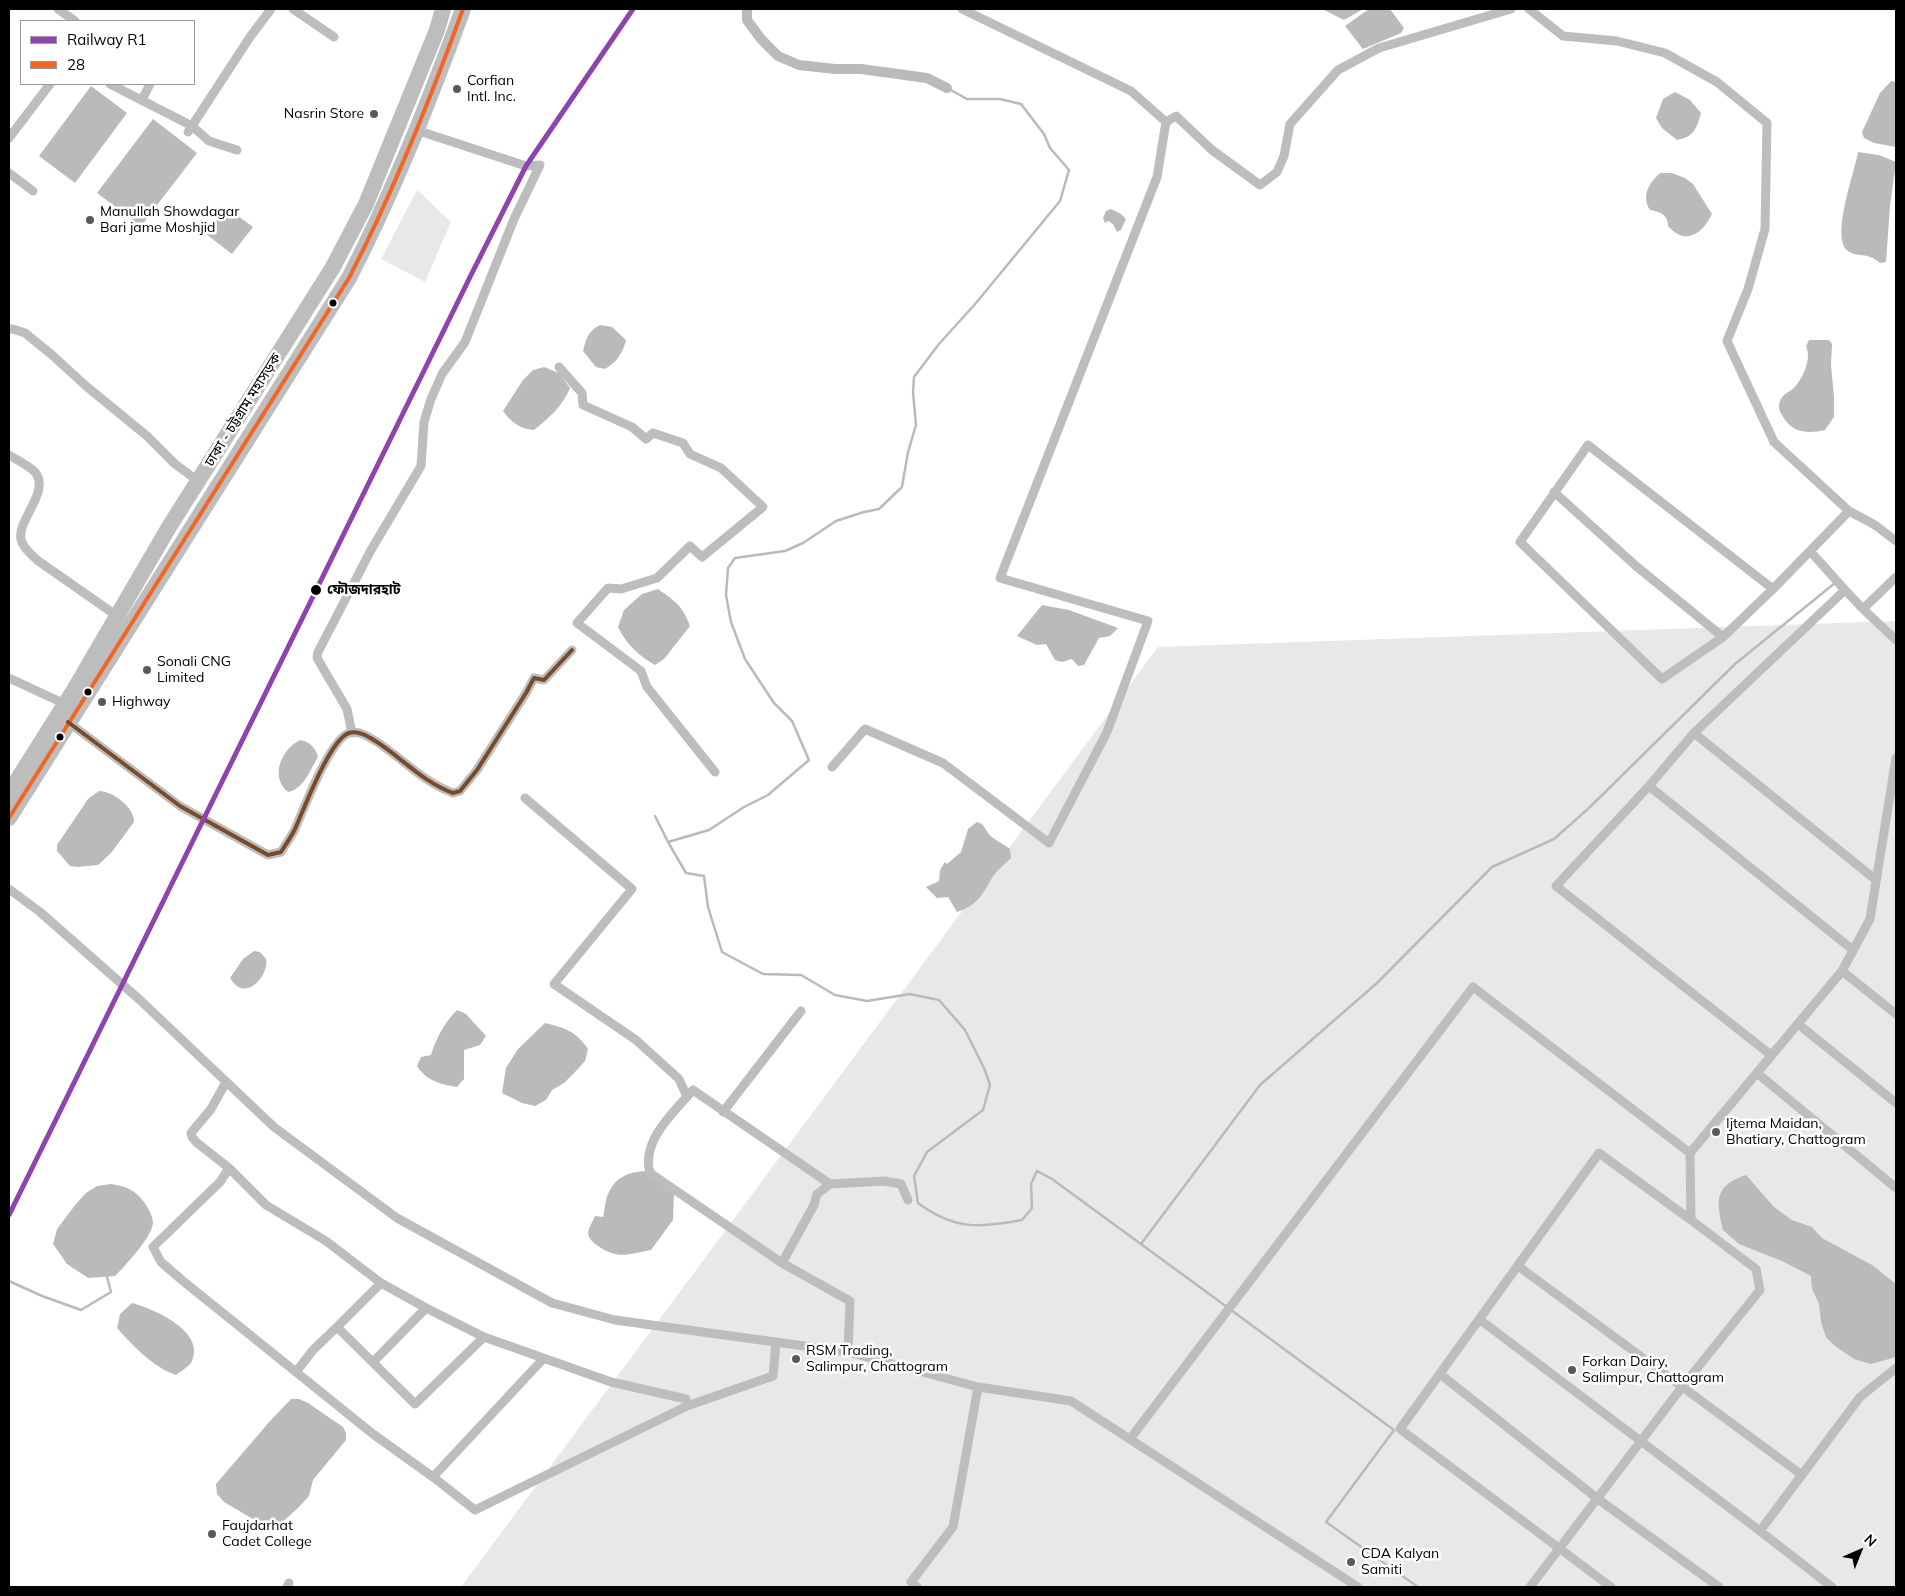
<!DOCTYPE html>
<meta charset="utf-8">
<style>
body{margin:0}
#map{position:relative;width:1905px;height:1596px;overflow:hidden;background:#fff;font-family:Mulish,sans-serif}
canvas{display:block}
.frame{position:absolute;inset:0;border:10px solid #000;pointer-events:none}
.legend{position:absolute;left:20px;top:20px;width:175px;height:65px;box-sizing:border-box;background:#fff;border:1px solid #999;margin:0;padding:6px 9px;list-style:none;font-size:15px;color:#000}
.legend li{display:flex;align-items:center;gap:10px;height:25px}
.legend b{width:25px;border:1px solid #999}
.north{position:absolute;left:1835px;top:1526px;width:50px;height:50px;-webkit-text-stroke:4px #fff;paint-order:stroke;rotate:44deg;font-size:14px;font-weight:700;line-height:20px;text-align:center;color:#000}
.north::after{content:'';display:block;margin:auto;width:18px;height:22px;background:#000;clip-path:polygon(50% 0,100% 100%,50% 72%,0 100%)}
</style>
<div id="map">
<canvas width="1905" height="1596"></canvas>
<div class="frame"></div>
<ul class="legend">
<li><b style="height:6px;background:#8e44ad"></b>Railway R1</li>
<li><b style="height:6px;background:#f26522"></b>28</li>
</ul>
<div class="north">N</div>
</div>
<script>
const ctx = document.querySelector('canvas').getContext('2d');
ctx.lineJoin = 'round';
function fillPath(path, color) {
  ctx.fillStyle = color;
  ctx.fill(path, 'evenodd');
}
function trace(path, color, width, dash) {
  ctx.strokeStyle = color;
  ctx.lineWidth = width;
  ctx.lineCap = dash ? 'butt' : 'round';
  ctx.setLineDash(dash || []);
  ctx.stroke(path);
}
function write(font, color, halo, rows, align = 'center') {
  ctx.font = font + ' Mulish,"Noto Sans Bengali",sans-serif';
  ctx.lineWidth = 5;
  ctx.setLineDash([]);
  ctx.textBaseline = 'middle';
  ctx.strokeStyle = halo;
  ctx.fillStyle = color;
  for (const [text, x, y, turn = 0] of rows) {
    ctx.save();
    ctx.translate(x, y);
    ctx.rotate((+turn || 0) * Math.PI / 180);
    ctx.textAlign = isNaN(turn) ? turn : align;
    if (halo) ctx.strokeText(text, 0, 0);
    ctx.fillText(text, 0, 0);
    ctx.restore();
  }
}
fillPath(new Path2D(`
 M 417,190 L 451,222 L 425,282 L 381,259 Z
 M 1896,621 L 1896,1587 L 461,1587 L 1158,647 Z`), '#e8e8e8');
fillPath(new Path2D(`
 M 1322,9 L 1363,9 L 1344,20 Z
 M 1369,9 L 1390,9 L 1404,28 L 1401,33 L 1363,49 L 1345,26 Z
 M 1891,81 L 1896,82 L 1896,147 L 1874,143 L 1864,138 L 1862,132 L 1880,93 Z
 M 91,86 L 127,113 L 75,183 L 39,156 Z
 M 1675,92 L 1690,100 L 1701,113 C 1697,128 1694,137 1677,140 L 1662,128 L 1656,118 L 1663,99 Z
 M 153,119 L 197,153 L 141,226 L 97,193 Z
 M 1858,152 L 1879,155 L 1896,162 L 1890,206 L 1886,262 L 1880,263 C 1877,261 1874,258 1870,257 C 1863,254 1854,256 1848,251 C 1830,238 1855,171 1858,152 Z
 M 1660,173 L 1672,173 L 1685,178 L 1693,184 L 1712,214 C 1702,234 1686,246 1668,226 C 1668,215 1661,212 1650,210 C 1641,196 1649,183 1660,173 Z
 M 226,207 L 253,227 L 232,254 L 206,234 Z
 M 1111,209 L 1121,214 L 1126,219 L 1121,230 L 1117,232 L 1113,224 L 1108,221 L 1105,223 L 1103,218 L 1106,211 Z
 M 600,325 L 612,327 L 626,340 C 623,353 617,362 605,369 L 596,367 L 583,351 C 586,339 588,331 600,325 Z
 M 1809,340 L 1829,340 L 1832,344 L 1831,365 L 1834,397 L 1834,417 L 1825,430 C 1808,434 1791,433 1782,415 C 1779,410 1778,407 1780,401 C 1782,395 1789,392 1794,388 C 1803,378 1812,359 1806,346 Z
 M 544,367 L 559,373 L 570,388 C 563,406 548,419 534,430 C 520,429 511,422 503,411 L 523,380 L 533,370 Z
 M 658,589 C 675,601 683,606 690,626 L 664,659 L 655,665 C 638,655 627,645 618,627 L 624,610 L 642,594 Z
 M 1042,605 L 1069,610 L 1118,628 L 1110,636 L 1099,638 L 1084,665 L 1078,666 L 1072,659 L 1062,662 L 1055,660 L 1046,644 L 1037,645 L 1017,636 Z
 M 300,740 C 309,741 316,748 318,757 C 310,770 304,789 288,792 C 269,776 282,749 300,740 Z
 M 99,791 C 113,791 135,808 134,822 L 111,853 L 98,865 L 77,867 L 70,866 L 57,851 L 57,845 L 88,799 Z
 M 977,822 C 986,824 985,832 992,837 C 998,842 1004,844 1010,849 L 1011,858 C 1005,864 997,870 992,878 C 982,895 978,905 957,912 L 948,897 L 937,898 L 926,887 L 939,881 L 940,870 L 945,862 L 947,864 L 961,852 L 968,829 Z
 M 254,951 L 260,952 L 266,959 C 270,973 246,1005 230,978 L 243,959 Z
 M 457,1010 L 466,1014 L 486,1036 L 480,1045 L 464,1050 L 464,1079 L 457,1087 C 439,1084 427,1081 417,1066 L 421,1057 L 431,1055 C 436,1038 445,1022 457,1010 Z
 M 545,1023 C 565,1028 576,1031 588,1049 L 585,1061 L 575,1072 L 564,1083 L 552,1090 L 546,1100 L 535,1106 L 522,1103 L 502,1093 L 506,1068 L 518,1049 Z
 M 646,1171 L 674,1194 L 673,1220 L 651,1250 C 628,1254 619,1260 598,1246 C 583,1235 588,1231 595,1216 L 603,1217 C 605,1209 605,1199 609,1192 C 617,1176 629,1172 646,1171 Z
 M 1746,1175 L 1774,1207 L 1792,1220 L 1812,1227 L 1822,1238 L 1872,1265 L 1896,1284 L 1896,1357 L 1871,1364 L 1854,1359 L 1835,1346 L 1826,1337 L 1821,1322 L 1819,1304 L 1812,1289 L 1811,1276 L 1782,1261 L 1739,1244 L 1723,1230 C 1716,1200 1714,1186 1746,1175 Z
 M 111,1184 C 127,1187 134,1189 144,1202 C 148,1208 153,1216 153,1223 C 152,1237 125,1266 115,1276 L 88,1278 L 67,1264 L 53,1244 L 57,1229 L 76,1204 L 86,1193 L 97,1186 Z
 M 132,1303 C 154,1309 208,1332 191,1363 C 188,1367 180,1372 176,1375 C 153,1367 133,1346 117,1328 L 120,1314 Z
 M 291,1399 L 299,1399 L 308,1403 L 343,1427 L 346,1433 L 346,1440 L 313,1480 L 309,1496 L 298,1508 L 278,1526 L 268,1528 L 224,1502 L 217,1494 L 216,1484 L 270,1421 Z`), '#bababa');
trace(new Path2D(`
 M 655,816 L 668,842 L 686,873 L 704,876 L 708,907 L 722,952 L 763,974 L 801,975 L 835,995 L 867,1001 L 910,994 L 939,1000 L 965,1030 L 984,1068 L 990,1085 L 983,1110 L 927,1152 L 914,1176 L 918,1203 C 954,1230 980,1228 1022,1220 L 1032,1208 L 1031,1184 L 1037,1171 L 1052,1179 L 1227,1307
 M 668,842 L 709,830 L 744,807 L 768,795 L 809,760 L 792,721 L 774,703 L 745,659 L 731,622 L 726,595 L 728,568 L 735,558 L 785,551 L 803,543 L 836,521 L 864,512 L 879,509 L 902,487 L 908,452 L 916,425 L 913,392 L 914,377 L 939,344 L 976,303 L 1060,201 L 1069,170 L 1050,148 L 1044,134 L 1021,104 L 1000,99 L 967,99 L 947,88
 M 1141,1244 L 1260,1085 L 1377,983 L 1492,867 L 1554,839 L 1589,808 L 1735,664 L 1835,583
 M 9,1281 L 42,1296 L 81,1310 L 111,1292 L 107,1277
 M 1231,1310 L 1394,1430 L 1326,1522 L 1418,1587`), '#bababa', 2.5);
trace(new Path2D(`
 M 747,9 L 747,20 L 761,39 L 778,56 L 799,65 L 835,69 L 861,69 L 927,78 L 947,88`), '#bababa', 10);
trace(new Path2D(`
 M 58,9 L 75,21
 M 293,9 L 334,37
 M 962,9 L 1131,91 L 1166,122 L 1176,116 L 1212,150 L 1260,185 L 1277,172 L 1284,156 L 1290,124 L 1338,70 L 1379,48 L 1511,9
 M 1529,9 L 1563,36 L 1617,41 L 1665,53 L 1717,82 L 1767,123 L 1765,229 L 1748,289 L 1727,341 L 1774,442 L 1849,511 L 1773,589 L 1588,445 L 1520,542 L 1662,679 L 1723,637 L 1773,589
 M 110,84 L 192,126 L 209,141 L 237,150
 M 142,100 L 150,84
 M 188,132 L 250,37 L 271,9
 M 9,138 L 50,84
 M 9,173 L 33,191
 M 9,329 L 13,329 L 25,333 L 51,354 L 86,386 L 147,436 L 175,464 L 198,481
 M 559,367 L 582,393 L 583,405 L 632,427 L 646,439 L 653,433 L 683,443 L 690,454 L 721,468 L 763,507 L 702,557 L 690,546 L 657,578 L 621,589 L 608,588 L 577,623 L 641,671 L 647,687 L 715,772
 M 9,455 C 17,460 28,465 35,472 C 51,491 17,520 21,539 C 22,547 32,555 37,560 L 117,616
 M 1554,492 L 1636,566 L 1723,637
 M 1849,511 L 1875,525 L 1896,541
 M 1810,551 L 1845,590
 M 1863,609 L 1896,640
 M 9,678 L 65,704
 M 68,722 L 180,806 L 268,855 L 281,852 C 286,844 291,837 295,829 C 304,809 330,739 349,733 C 359,730 369,737 377,742 C 403,759 423,782 453,793 L 460,791 L 477,770 L 526,693 L 534,678 L 544,680 L 572,650
 M 352,733 L 347,709 L 317,658 L 318,652 L 371,550 L 421,466 L 424,422 L 431,399 L 442,374 L 465,342 L 514,219 L 540,165 L 526,166 L 416,130
 M 1694,733 L 1876,880
 M 832,767 L 865,729 L 943,763 L 1049,843 L 1107,732 L 1148,621 L 1000,578 L 1157,177 L 1166,122
 M 1649,786 L 1853,950
 M 525,798 L 632,889 L 554,984 L 636,1040 L 679,1079 L 687,1097
 M 9,889 L 40,912 L 140,1000 L 274,1127 L 397,1218 L 552,1303 L 615,1320 L 848,1352 L 978,1387 L 1071,1401 L 1358,1587
 M 1842,971 L 1870,919 L 1896,758
 M 1798,1024 L 1896,1103
 M 1771,1055 L 1556,886 L 1649,786 L 1694,733 L 1845,590 L 1863,609 L 1896,577
 M 1757,1073 L 1896,1188
 M 226,1082 L 211,1109 L 191,1133 L 192,1137 L 196,1142 L 229,1168 L 266,1205 L 326,1241 L 381,1283 L 426,1308 L 484,1337 L 611,1382 L 686,1399 L 687,1406 L 773,1376 L 776,1342
 M 723,1112 L 801,1011
 M 229,1168 L 220,1182 L 153,1247 L 161,1262 L 183,1281 L 296,1372 L 313,1350 L 337,1327
 M 830,1184 L 693,1090 C 673,1113 641,1141 650,1173 L 782,1263 L 850,1301 L 848,1352
 M 782,1263 L 814,1205 L 817,1194 L 830,1184 L 884,1181 L 901,1184 L 908,1200
 M 1518,1266 L 1802,1475
 M 381,1283 L 337,1327 L 415,1404 L 484,1337
 M 1479,1319 L 1760,1531
 M 544,1358 L 433,1477 L 475,1510 L 687,1406
 M 374,1361 L 426,1308
 M 296,1372 L 373,1434 L 433,1477
 M 1440,1374 L 1598,1499 L 1719,1587
 M 1130,1439 L 1473,987 L 1690,1153
 M 287,1587 L 289,1583
 M 917,1587 L 911,1582 L 953,1527 L 978,1387
 M 1530,1587 L 1682,1387 L 1760,1290 L 1756,1269 L 1691,1220 L 1690,1153 L 1842,971 L 1896,1014
 M 1611,1587 L 1400,1429 L 1599,1153 L 1691,1220
 M 1832,1587 L 1760,1531 L 1860,1397 L 1896,1368`), '#bdbdbd', 9);
trace(new Path2D(`
 M 9,793 L 74,690 L 169,527 L 333,267 L 366,204 L 437,30 L 443,9
 M 9,818 L 349,278 C 394,191 430,100 463,9`), '#bdbdbd', 16);
trace(new Path2D(`
 M 9,818 L 349,278 C 394,191 430,100 463,9`), '#f26522', 4);
trace(new Path2D(`
 M 68,722 L 180,806 L 268,855 L 281,852 C 286,844 291,837 295,829 C 304,809 330,739 349,733 C 359,730 369,737 377,742 C 403,759 423,782 453,793 L 460,791 L 477,770 L 526,693 L 534,678 L 544,680 L 572,650`), '#7a4b2a', 4);
trace(new Path2D(`
 M 9,1215 L 472,273 L 526,166 L 633,9`), '#8e44ad', 5);
for (const [x, y, r, color] of [
 [457,89,5,"#595959"],
 [374,114,5,"#595959"],
 [90,220,5,"#595959"],
 [333,303,4.5,"#000"],
 [316,590,6,"#000"],
 [147,670,5,"#595959"],
 [88,692,4.5,"#000"],
 [102,702,5,"#595959"],
 [60,737,4.5,"#000"],
 [1716,1132,5,"#595959"],
 [796,1359,5,"#595959"],
 [1572,1370,5,"#595959"],
 [212,1534,5,"#595959"],
 [1351,1562,5,"#595959"]
]) {
  const dot = new Path2D();
  dot.arc(x, y, r, 0, 2 * Math.PI);
  ctx.fillStyle = color;
  ctx.fill(dot);
  trace(dot, '#fff', 2);
}
write('14px', '#000', '#fff', [
 ["Corfian",467,81],
 ["Intl. Inc.",467,97],
 ["Nasrin Store",364,114,"right"],
 ["Manullah Showdagar",100,212],
 ["Bari jame Moshjid",100,228],
 ["Sonali CNG",157,662],
 ["Limited",157,678],
 ["Highway",112,702],
 ["Ijtema Maidan,",1726,1124],
 ["Bhatiary, Chattogram",1726,1140],
 ["RSM Trading,",806,1351],
 ["Salimpur, Chattogram",806,1367],
 ["Forkan Dairy,",1582,1362],
 ["Salimpur, Chattogram",1582,1378],
 ["Faujdarhat",222,1526],
 ["Cadet College",222,1542],
 ["CDA Kalyan",1361,1554],
 ["Samiti",1361,1570]
], 'left');
write('14px', '#000', '#fff', [
 ["ঢাকা - চট্টগ্রাম মহাসড়ক",243,410,-58]
]);
write('bold 14px', '#000', '#fff', [
 ["ফৌজদারহাট",327,590]
], 'left');
</script>
